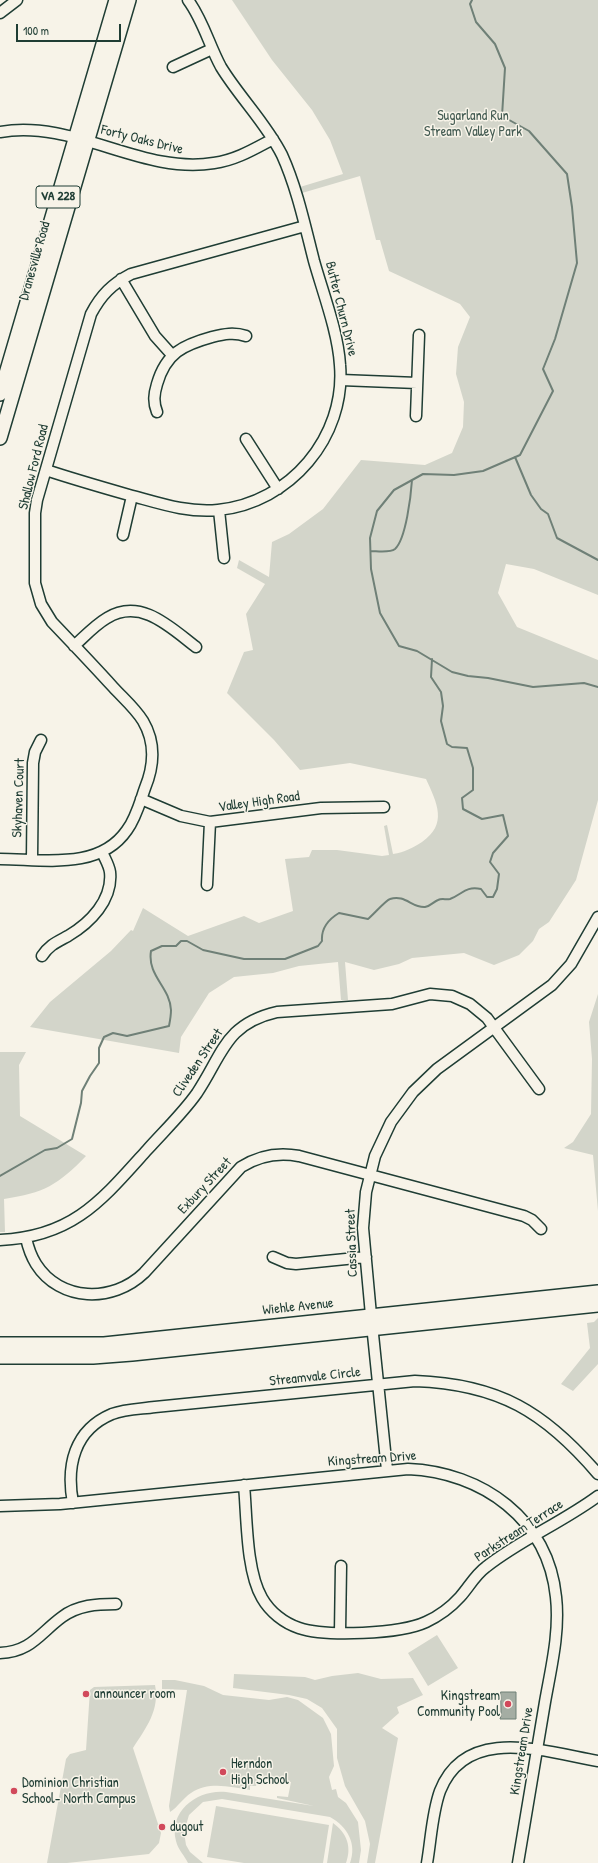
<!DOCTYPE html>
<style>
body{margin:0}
#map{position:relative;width:598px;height:1863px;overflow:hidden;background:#f7f3e8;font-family:"Patrick Hand",sans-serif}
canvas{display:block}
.scale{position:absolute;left:16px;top:24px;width:105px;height:18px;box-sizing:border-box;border:2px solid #1f3d34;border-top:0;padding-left:5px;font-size:12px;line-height:14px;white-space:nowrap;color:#1f3d34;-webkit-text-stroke:3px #f7f3e8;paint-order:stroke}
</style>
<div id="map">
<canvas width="598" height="1863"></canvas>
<div class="scale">100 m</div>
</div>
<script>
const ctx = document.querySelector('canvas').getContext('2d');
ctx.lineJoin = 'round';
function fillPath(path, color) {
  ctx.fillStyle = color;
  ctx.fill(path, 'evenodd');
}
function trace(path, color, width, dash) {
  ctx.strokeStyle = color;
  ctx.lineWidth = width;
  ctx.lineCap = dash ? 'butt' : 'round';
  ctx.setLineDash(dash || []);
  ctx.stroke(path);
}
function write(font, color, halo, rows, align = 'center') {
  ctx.font = font + ' "Patrick Hand",sans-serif';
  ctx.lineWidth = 3;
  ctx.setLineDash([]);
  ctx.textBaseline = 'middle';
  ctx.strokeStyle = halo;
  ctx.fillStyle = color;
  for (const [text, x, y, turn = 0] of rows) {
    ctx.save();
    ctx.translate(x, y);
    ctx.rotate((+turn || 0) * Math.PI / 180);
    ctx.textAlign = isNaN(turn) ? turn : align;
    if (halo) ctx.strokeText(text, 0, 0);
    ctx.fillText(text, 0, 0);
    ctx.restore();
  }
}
fillPath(new Path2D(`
 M 232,0 L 598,0 L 598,595 L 534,569 L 506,564 L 498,593 L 517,627 L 598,660 L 598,800 L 576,880 L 549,922 L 539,929 L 533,941 L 519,955 L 494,965 L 464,953 L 412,958 L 399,964 L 374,970 L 345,962 L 348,1000 L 341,1000 L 338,962 L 299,966 L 273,973 L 234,977 L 209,993 L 181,1037 L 179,1053 L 30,1027 L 50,1002 L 111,951 L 131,930 L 133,931 L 143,908 L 188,936 L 244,916 L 259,923 L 293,911 L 285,859 L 309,857 L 312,850 L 337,850 L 382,856 L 389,855 L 384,826 L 387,825 L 393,854 C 405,852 412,848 422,842 C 448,824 437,803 426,779 L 350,763 L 300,770 L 274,740 L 227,693 L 244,652 L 253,650 L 246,614 L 265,584 L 237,568 L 239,560 L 269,577 L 272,542 L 289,534 L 323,509 L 361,460 L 425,465 L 452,453 L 463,427 L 464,402 L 456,374 L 458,347 L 470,317 L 460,304 L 389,271 L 380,240 L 376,240 L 360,176 L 302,193 L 300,187 L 343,174 L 330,140 L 312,110 L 272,60 Z
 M 598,994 L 598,1211 L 593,1155 L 564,1148 L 573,1142 L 591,1114 L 592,1059 L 589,1022 Z
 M 0,1052 L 26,1052 L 19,1065 L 20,1116 L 86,1156 C 58,1185 44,1193 4,1199 L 5,1232 L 0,1232 Z
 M 598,1318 L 598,1364 L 573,1391 L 561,1384 L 590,1348 L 587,1323 L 594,1322 Z
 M 437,1635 L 458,1668 L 428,1686 L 408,1653 Z
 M 358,1673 L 381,1679 L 413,1678 L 423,1695 L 397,1707 L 399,1713 L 382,1728 L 398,1738 L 375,1863 L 367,1863 L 370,1844 L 365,1821 L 345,1786 L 337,1758 L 337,1729 L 322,1708 L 307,1699 L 289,1695 L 233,1688 L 234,1674 L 305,1677 L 315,1680 L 332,1676 Z
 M 162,1680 L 175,1680 L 204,1686 L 223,1695 L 269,1700 L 287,1697 L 298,1700 L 323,1718 L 331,1734 L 334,1766 L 329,1777 L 332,1790 L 336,1789 L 338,1797 L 346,1803 L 358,1822 L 361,1850 L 359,1863 L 350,1863 C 357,1844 348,1827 330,1817 L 222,1799 L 203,1802 L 189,1815 L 184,1832 L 186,1845 L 190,1852 L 203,1863 L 188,1863 C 185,1856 178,1850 176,1841 C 168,1810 199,1789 226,1792 L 314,1806 L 277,1798 L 277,1796 L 288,1797 L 291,1782 L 264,1777 L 263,1779 L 258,1779 L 256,1786 L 250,1786 L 250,1790 C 230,1787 209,1781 191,1793 C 183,1798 178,1807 170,1812 L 169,1806 L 187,1690 L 162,1689 Z
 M 155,1685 C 160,1710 146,1728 133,1748 L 161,1833 L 159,1843 L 149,1854 L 67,1863 L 47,1863 L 66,1759 L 70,1754 L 86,1750 L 90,1690 L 94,1687 Z
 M 216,1806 L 329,1825 L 323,1863 L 244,1863 L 207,1857 Z
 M 333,1823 C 347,1833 352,1847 346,1863 L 327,1863 Z`), '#d3d5ca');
const water = new Path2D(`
 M 501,1692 L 516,1692 L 516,1719 L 500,1719 L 501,1716 Z`);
fillPath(water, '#a4ada3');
trace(water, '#6f8077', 1);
trace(new Path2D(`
 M 472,0 L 470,4 L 476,22 L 495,44 L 505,68 L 502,116 L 529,131 L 567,174 L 572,207 L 577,263 L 555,339 L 543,369 L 553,391 L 520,455 L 483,471 L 454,475 L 423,474 L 394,490 L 377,511 L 370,538 L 371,569 L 380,613 L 399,646 L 417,651 L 452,672 L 468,676 L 488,678 L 533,687 L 584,683 L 598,687
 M 515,457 L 531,495 L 541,509 L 548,514 L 557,538 L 598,560
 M 371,551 C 377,551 390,553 395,549 C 406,539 411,495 412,480
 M 0,1176 L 45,1150 L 57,1148 L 72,1139 L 81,1103 L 82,1091 L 90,1076 L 99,1063 L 99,1048 L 104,1037 L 113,1033 L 127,1036 L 169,1026 C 170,1021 171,1015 171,1010 C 170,987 147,976 151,951 L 162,946 L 176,946 L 181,941 L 187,941 L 203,950 L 244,959 L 285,959 L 318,946 L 322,941 C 321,928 329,919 339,913 L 368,919 C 373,915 386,900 390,899 C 405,894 412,908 425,907 C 431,906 433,902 438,900 C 442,898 446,900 450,899 C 463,894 465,886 481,889 L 487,897 L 493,897 L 497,889 L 499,874 L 490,862 L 493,853 L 508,836 L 503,815 L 482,819 L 463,809 L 462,798 L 473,790 L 473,768 L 467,748 L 452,747 L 447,744 L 441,721 L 443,706 L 441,692 L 431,677 L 432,659`), '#6f8077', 2);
const minor = new Path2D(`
 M 0,13 L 17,0
 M 173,67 L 212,49
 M 0,132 C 75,119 141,175 214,163 C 236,160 254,149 273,139
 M 121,279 L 155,336 L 172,355
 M 341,380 L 417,383
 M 157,412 C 153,402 154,394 157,384 C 166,353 183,345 212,337 C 224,334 234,332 246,336
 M 416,416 L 419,335
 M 246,439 L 278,489
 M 46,470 C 73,479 101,487 129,495 C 159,503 187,513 218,510 C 290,503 346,437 340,365 C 338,332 323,293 314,261 C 305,226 297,188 282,155 C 266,123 240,98 221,67 C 209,45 203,20 188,0
 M 219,510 L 224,558
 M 123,535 L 132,496
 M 74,646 C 85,636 95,625 107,618 C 141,597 171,628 196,647
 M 141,799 L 181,816 L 210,822 L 321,808 L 384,807
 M 0,859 C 42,859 99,871 127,830 C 136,818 140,802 145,788 C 154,766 156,743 143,721 C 135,708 123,698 113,687 C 93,665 73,644 52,622 L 41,604 L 35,583 L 35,513 L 37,500 L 91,314 C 101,295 112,284 131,274 L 305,226
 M 32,859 L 33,763 L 35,752 L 41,740
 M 207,885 L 210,822
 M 42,956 C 49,945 57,942 68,936 C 90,923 113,900 110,872 C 109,865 105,859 102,852
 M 26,1238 C 28,1247 31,1256 36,1264 C 60,1302 113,1303 144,1273 L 241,1167 C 260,1155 278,1152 299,1156 L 524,1216 L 532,1220 L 541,1229
 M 0,1240 C 73,1237 102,1200 147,1150 C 163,1132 183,1113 197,1093 C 223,1054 225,1024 277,1012 L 392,1004 L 430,994 L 452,996 L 470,1004 L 487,1018 L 539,1089
 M 273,1257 L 287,1263 L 296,1264 L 366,1257
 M 387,1470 L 371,1315 L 363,1228 L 366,1192 L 375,1156 L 391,1122 L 413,1092 L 437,1069 L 552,985 L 571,964 L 598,917
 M 244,1485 C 247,1517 246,1571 262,1598 C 270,1612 284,1623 299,1628 C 326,1637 400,1634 426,1622 C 439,1616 451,1607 460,1597 C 469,1587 475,1575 486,1567 C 520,1540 563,1522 598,1496
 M 73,1503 C 66,1466 74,1430 112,1414 C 125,1409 140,1409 155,1407 L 415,1381 C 499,1384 545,1412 598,1474
 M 0,1506 L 60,1504 L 408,1469 C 482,1472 548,1519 556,1597 C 560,1632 551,1668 545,1702 C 536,1756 527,1809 518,1863
 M 340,1632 L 341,1566
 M 0,1653 C 31,1652 40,1633 62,1617 C 78,1605 97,1604 116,1604
 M 427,1863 C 431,1840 432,1813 440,1791 C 466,1724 546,1752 598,1761`);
const major = new Path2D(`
 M 0,394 L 116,0
 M 0,438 L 129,0
 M 0,1344 L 104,1344 L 598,1292
 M 0,1357 L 93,1357 L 132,1354 L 598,1305`);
trace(minor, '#1f3d34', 13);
trace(major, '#1f3d34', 16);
trace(minor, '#f7f3e8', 10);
trace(major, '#f7f3e8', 13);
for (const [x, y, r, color] of [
 [86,1694,4,"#d1495b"],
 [508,1704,4,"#d1495b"],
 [223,1772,4,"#d1495b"],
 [14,1791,4,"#d1495b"],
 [162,1827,4,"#d1495b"]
]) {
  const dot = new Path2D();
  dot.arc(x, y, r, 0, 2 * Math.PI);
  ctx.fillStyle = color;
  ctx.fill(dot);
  trace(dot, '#f7f3e8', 1.5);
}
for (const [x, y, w] of [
 [58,197,44]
]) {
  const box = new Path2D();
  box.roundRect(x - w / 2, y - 11, w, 22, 3);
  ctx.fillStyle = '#f7f3e8';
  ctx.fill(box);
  trace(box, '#1f3d34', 1);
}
write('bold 13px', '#1f3d34', null, [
 ["VA 228",58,197]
]);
write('14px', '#435b52', '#f7f3e8', [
 ["Sugarland Run",473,116],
 ["Stream Valley Park",473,132]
]);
write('14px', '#1f3d34', '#f7f3e8', [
 ["Forty Oaks Drive",142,140,14],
 ["Dranesville Road",35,261,-74],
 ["Butter Churn Drive",341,309,76],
 ["Shallow Ford Road",34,467,-76],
 ["Skyhaven Court",19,798,-88],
 ["Valley High Road",259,802,-8],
 ["Cliveden Street",198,1063,-56],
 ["Exbury Street",205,1186,-47],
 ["Cassia Street",352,1243,-92],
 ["Wiehle Avenue",298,1307,-6],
 ["Streamvale Circle",315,1377,-6],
 ["Kingstream Drive",372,1459,-4],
 ["Parkstream Terrace",519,1531,-33],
 ["Kingstream Drive",522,1751,-81]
]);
write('14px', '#1f3d34', '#f7f3e8', [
 ["announcer room",94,1694],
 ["Kingstream",500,1696,"right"],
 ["Community Pool",500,1712,"right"],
 ["Herndon",231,1764],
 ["High School",231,1780],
 ["Dominion Christian",22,1783],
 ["School- North Campus",22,1799],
 ["dugout",170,1827]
], 'left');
</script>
